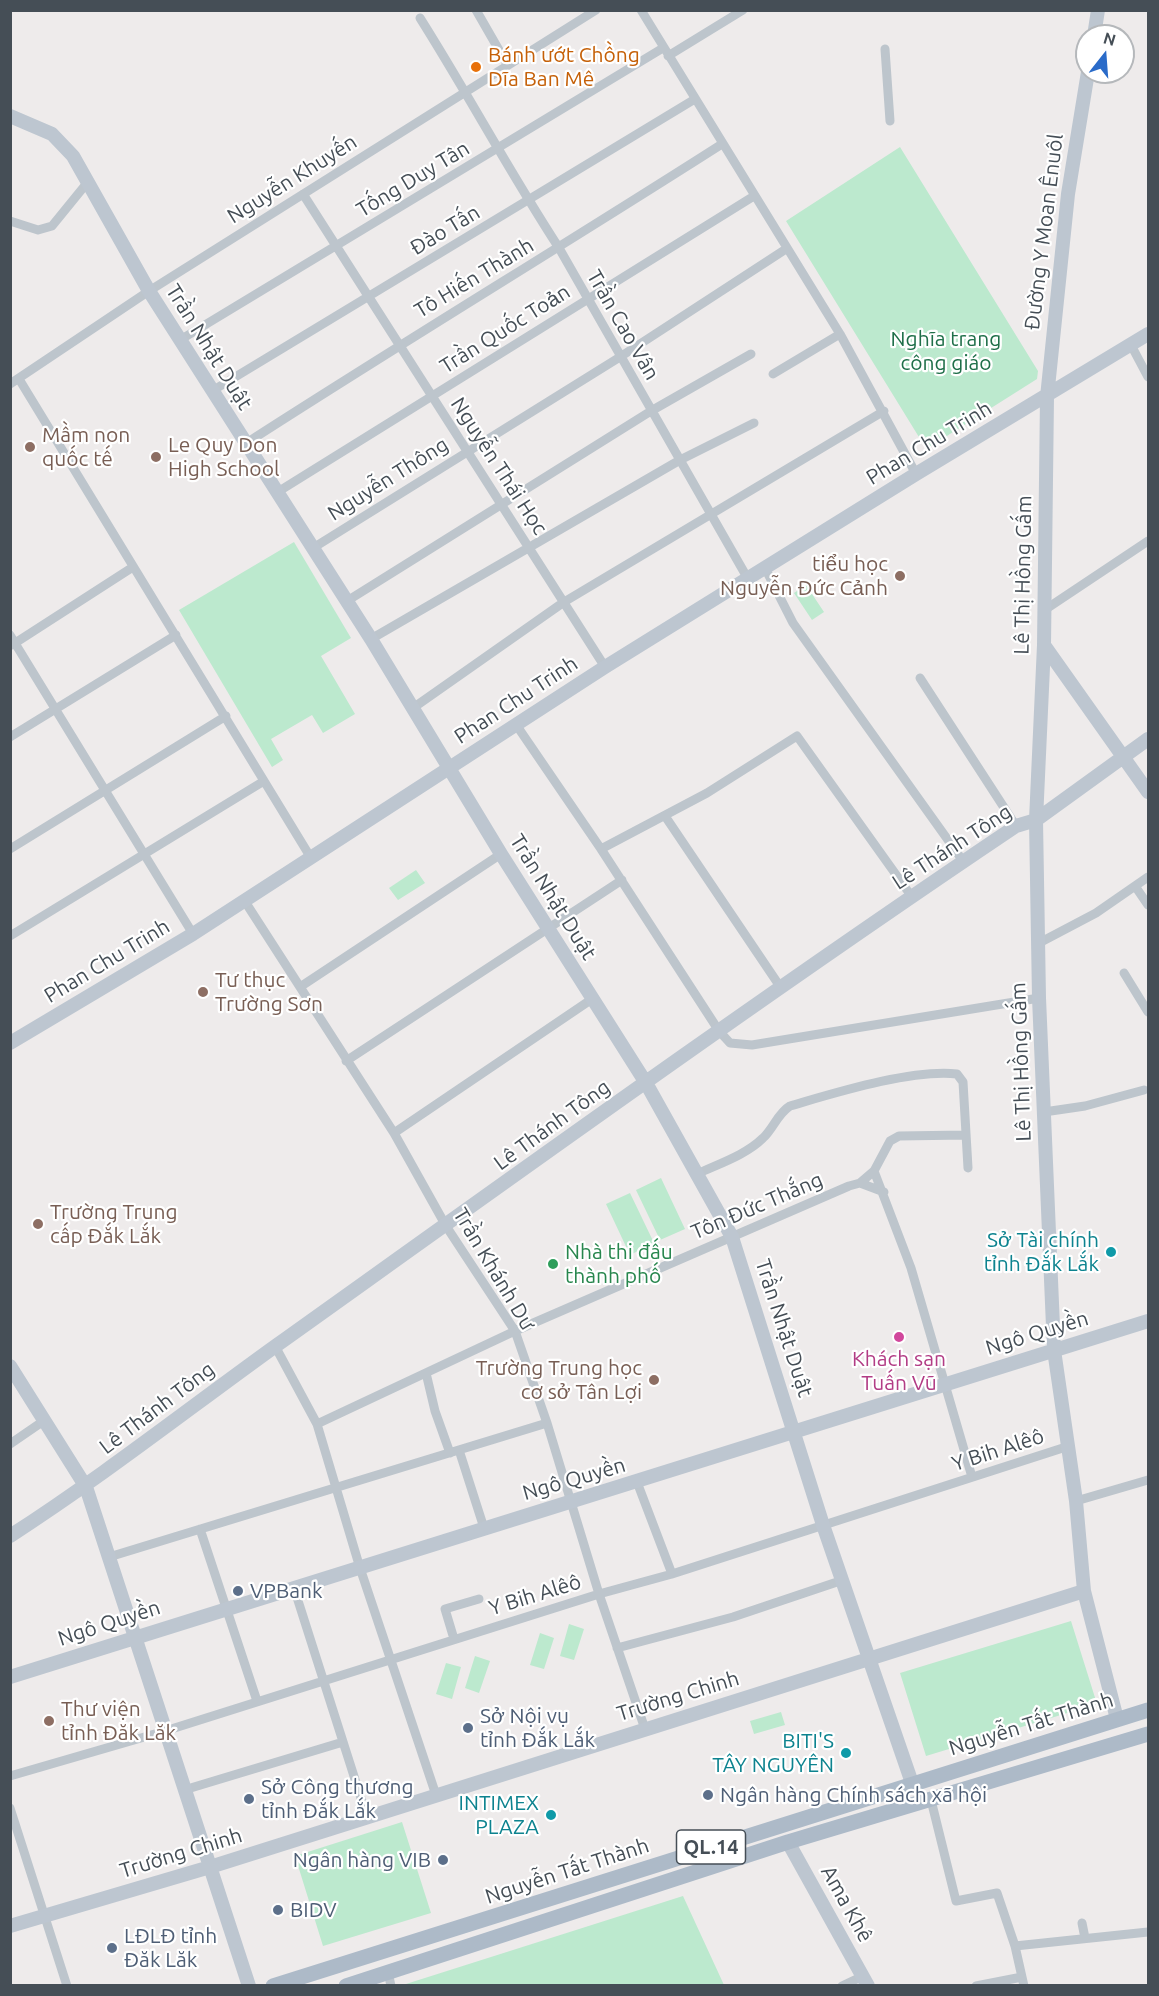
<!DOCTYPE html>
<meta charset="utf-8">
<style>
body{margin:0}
#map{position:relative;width:1159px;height:1996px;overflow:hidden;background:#eeebeb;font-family:Ubuntu,sans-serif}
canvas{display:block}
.frame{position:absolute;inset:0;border:12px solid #454e56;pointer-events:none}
.north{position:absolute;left:1075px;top:24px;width:60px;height:60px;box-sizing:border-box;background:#fff;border:2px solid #b5b8bb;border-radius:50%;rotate:17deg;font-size:16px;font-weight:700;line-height:24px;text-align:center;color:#454e56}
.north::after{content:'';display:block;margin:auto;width:21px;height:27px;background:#2a6bc9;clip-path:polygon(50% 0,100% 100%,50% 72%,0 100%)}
</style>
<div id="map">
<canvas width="1159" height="1996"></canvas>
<div class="frame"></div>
<div class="north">N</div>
</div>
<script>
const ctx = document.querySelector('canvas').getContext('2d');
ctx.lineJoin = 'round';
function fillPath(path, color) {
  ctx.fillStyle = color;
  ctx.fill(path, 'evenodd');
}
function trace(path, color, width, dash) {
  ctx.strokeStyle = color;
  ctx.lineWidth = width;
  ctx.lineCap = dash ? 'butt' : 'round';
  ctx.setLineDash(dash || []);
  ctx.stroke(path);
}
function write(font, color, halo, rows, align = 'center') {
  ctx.font = font + ' Ubuntu,sans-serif';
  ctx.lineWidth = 4.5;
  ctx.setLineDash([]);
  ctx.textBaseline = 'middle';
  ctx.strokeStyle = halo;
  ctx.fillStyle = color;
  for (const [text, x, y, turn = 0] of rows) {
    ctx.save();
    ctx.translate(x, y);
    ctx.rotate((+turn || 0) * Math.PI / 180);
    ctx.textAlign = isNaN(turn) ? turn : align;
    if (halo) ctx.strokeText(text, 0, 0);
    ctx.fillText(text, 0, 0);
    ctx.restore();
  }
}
fillPath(new Path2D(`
 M 900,147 L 1038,371 L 1037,379 L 931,446 L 922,442 L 786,221 Z
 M 294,542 L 351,638 L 321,656 L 355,714 L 323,733 L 312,715 L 271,739 L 283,760 L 272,767 L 179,610 Z
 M 806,585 L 824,612 L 812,620 L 794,593 Z
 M 416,870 L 425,883 L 398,900 L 389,888 Z
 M 661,1178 L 685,1229 L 660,1240 L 636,1190 Z
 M 630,1193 L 654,1243 L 630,1255 L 606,1204 Z
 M 1071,1621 L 1097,1704 L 926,1756 L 900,1673 Z
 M 569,1624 L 584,1629 L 574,1660 L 560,1656 Z
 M 540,1633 L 554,1638 L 544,1669 L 530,1665 Z
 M 475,1656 L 490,1661 L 479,1693 L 465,1688 Z
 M 446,1663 L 461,1667 L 452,1699 L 436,1694 Z
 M 781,1712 L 785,1725 L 754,1734 L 750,1721 Z
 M 402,1822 L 431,1913 L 323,1946 L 295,1856 Z
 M 683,1896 L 724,1985 L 406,1985 L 406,1984 Z`), '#bce9ce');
trace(new Path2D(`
 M 476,10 L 507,64
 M 641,10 L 840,334 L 916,474
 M 420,18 C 468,94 510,173 559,248 L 748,579
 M 885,49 L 890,121
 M 668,56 L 743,10
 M 303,194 L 605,667
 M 10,221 L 38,230 L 52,226 L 87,183
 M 180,340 L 663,48
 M 1131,345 L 1148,377
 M 773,374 L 840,334
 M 19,379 L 311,858
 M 10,384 L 149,291 L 596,10
 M 212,391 L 695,99
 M 245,444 C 403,342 564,245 722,144
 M 276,493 L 754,196
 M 313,548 L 620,357 L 786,249
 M 765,568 L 793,623 L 963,861
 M 347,601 L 651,411 L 751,354
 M 1043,611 L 1148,541
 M 10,635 L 193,934
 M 371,639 L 680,460 L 754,423
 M 12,645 L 133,567
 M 920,678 L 1016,826
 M 413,708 L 564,602 L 884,411
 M 517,726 L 601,849 L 719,1031 L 730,1043 L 752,1045 L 1039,998
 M 10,737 L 176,635
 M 665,816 L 781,988
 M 10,849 L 226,716
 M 601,849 L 707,793 L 797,736 L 912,897
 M 1135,886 L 1148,905
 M 244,900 L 394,1133 L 446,1226 L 515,1331 L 547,1423 L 599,1594 L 645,1729
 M 10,936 L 264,781
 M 1039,943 L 1096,913 L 1148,877
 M 1124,973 L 1148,1012
 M 300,987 L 501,854
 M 346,1061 L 622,880
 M 1044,1112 L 1085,1106 L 1144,1090
 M 394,1133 L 592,999
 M 874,1171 L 911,1268 L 972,1477
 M 697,1174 C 718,1164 746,1155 763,1138 C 773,1129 778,1113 790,1106 C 835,1093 911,1069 957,1074 L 963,1082 L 968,1168
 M 860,1183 L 874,1171 L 890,1141 L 899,1136 L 966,1135
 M 275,1346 L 317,1424 L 360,1568 L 436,1795
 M 426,1373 L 435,1411 L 450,1453
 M 317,1424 L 515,1331 L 849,1186 L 860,1183 L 884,1192
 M 10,1444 L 45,1420
 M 459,1450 L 484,1528
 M 637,1482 L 672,1574
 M 1076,1501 L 1148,1480
 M 200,1529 L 257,1701
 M 109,1557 L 547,1423
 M 294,1588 L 367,1817
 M 454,1639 L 445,1609 L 479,1599
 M 617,1648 L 733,1617 L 843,1580
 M 10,1776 L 165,1731 L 599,1594 L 672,1574 L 1069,1446
 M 184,1790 L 343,1742
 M 931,1800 L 956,1901 L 997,1893 L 1015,1946 L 1024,1986
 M 10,1808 L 67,1986
 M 1082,1923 L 1085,1938
 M 1015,1946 L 1148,1932
 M 388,1972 L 391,1986
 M 842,1986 L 863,1976
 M 976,1986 L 1022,1977`), '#bdc5cc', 9);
trace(new Path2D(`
 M 1094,36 L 1098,10
 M 1088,72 L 1068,194 L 1047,397 L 1044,645 L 1036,820 L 1039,998 L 1054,1350 L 1076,1501 L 1084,1591 L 1117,1719
 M 10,116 L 52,134 L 73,156 L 149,291 L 371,639 L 501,854 L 646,1083 L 732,1237 L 823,1525 L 912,1783
 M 1044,645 L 1148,792
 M 10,1043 L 193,934 L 605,667 L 916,474 L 1148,334
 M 10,1366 L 86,1487 L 249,1986
 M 10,1536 C 103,1476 188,1409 277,1345 C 522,1170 766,994 1016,826 L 1036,820 L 1148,739
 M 10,1677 L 1148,1321
 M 788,1842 L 868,1986
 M 10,1926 L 210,1867 L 1084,1591`), '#bdc6d0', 14);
trace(new Path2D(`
 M 273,1986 L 1148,1710
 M 346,1986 L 788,1842 L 1148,1734`), '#adbac8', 15);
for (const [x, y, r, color] of [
 [476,67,6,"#e8710a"],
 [30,447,6,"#8d6e63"],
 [156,457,6,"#8d6e63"],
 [900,576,6,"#8d6e63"],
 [203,992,6,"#8d6e63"],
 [38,1224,6,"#8d6e63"],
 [1111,1252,6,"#0f9aa8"],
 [553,1264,6,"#2e9e5b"],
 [899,1337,6,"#d1479c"],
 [654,1380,6,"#8d6e63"],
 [238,1591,6,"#5c6f8a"],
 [49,1721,6,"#8d6e63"],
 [468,1728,6,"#5c6f8a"],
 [846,1753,6,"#0f9aa8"],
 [708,1795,6,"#5c6f8a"],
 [249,1799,6,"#5c6f8a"],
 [551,1815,6,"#0f9aa8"],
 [443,1860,6,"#5c6f8a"],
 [278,1910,6,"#5c6f8a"],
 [112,1948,6,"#5c6f8a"]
]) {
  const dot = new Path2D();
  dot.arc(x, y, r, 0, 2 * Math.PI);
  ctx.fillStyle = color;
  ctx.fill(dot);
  trace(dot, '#fff', 2);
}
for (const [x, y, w] of [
 [711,1847,69]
]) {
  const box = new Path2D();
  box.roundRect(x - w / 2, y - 17, w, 34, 4.5);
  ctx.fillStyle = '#fff';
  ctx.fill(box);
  trace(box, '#454e56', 1.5);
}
write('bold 20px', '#454e56', null, [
 ["QL.14",711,1847]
]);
write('21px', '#c56008', '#fff', [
 ["Bánh ướt Chồng",488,55],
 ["Dĩa Ban Mê",488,79]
], 'left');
write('21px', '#454e56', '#fff', [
 ["Nguyễn Khuyến",292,179,-32],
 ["Tống Duy Tân",413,179,-31],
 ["Đào Tấn",445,230,-31],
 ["Đường Y Moan Ênuôl",1044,232,-83],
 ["Tô Hiến Thành",474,278,-31],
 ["Trần Cao Vân",623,325,60],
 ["Trần Quốc Toản",505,329,-32],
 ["Trần Nhật Duật",209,347,58],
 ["Phan Chu Trinh",929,443,-31],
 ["Nguyễn Thái Học",499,466,57],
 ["Nguyễn Thông",388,479,-32],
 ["Lê Thị Hồng Gấm",1023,575,-89],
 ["Phan Chu Trinh",516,700,-33],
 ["Lê Thánh Tông",952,847,-33],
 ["Trần Nhật Duật",553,897,58],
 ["Phan Chu Trinh",107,961,-31],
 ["Lê Thị Hồng Gấm",1021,1062,-92],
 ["Lê Thánh Tông",552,1125,-36],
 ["Tôn Đức Thắng",757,1206,-23],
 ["Trần Khánh Dư",494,1269,59],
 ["Trần Nhật Duật",784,1328,72],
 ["Ngô Quyền",1037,1333,-17],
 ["Lê Thánh Tông",157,1408,-37],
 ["Y Bih Alêô",998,1450,-18],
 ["Ngô Quyền",574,1479,-16],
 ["Y Bih Alêô",535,1595,-17],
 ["Ngô Quyền",109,1623,-18],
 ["Trường Chinh",678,1696,-17],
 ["Nguyễn Tất Thành",1031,1724,-17],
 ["Trường Chinh",181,1853,-17],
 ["Nguyễn Tất Thành",567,1871,-18],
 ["Ama Khê",847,1904,61]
]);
write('21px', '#1f6f49', '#fff', [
 ["Nghĩa trang",946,339],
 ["công giáo",946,363]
]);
write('21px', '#785e54', '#fff', [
 ["Mầm non",42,435],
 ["quốc tế",42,459],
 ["Le Quy Don",168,445],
 ["High School",168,469],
 ["tiểu học",888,564,"right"],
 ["Nguyễn Đức Cảnh",888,588,"right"],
 ["Tư thục",215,980],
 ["Trường Sơn",215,1004],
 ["Trường Trung",50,1212],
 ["cấp Đắk Lắk",50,1236],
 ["Trường Trung học",642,1368,"right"],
 ["cơ sở Tân Lợi",642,1392,"right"],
 ["Thư viện",61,1709],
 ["tỉnh Đăk Lăk",61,1733]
], 'left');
write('21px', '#0d838f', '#fff', [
 ["Sở Tài chính",1099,1240],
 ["tỉnh Đắk Lắk",1099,1264],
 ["BITI'S",834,1741],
 ["TÂY NGUYÊN",834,1765],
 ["INTIMEX",539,1803],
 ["PLAZA",539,1827]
], 'right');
write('21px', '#27864d', '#fff', [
 ["Nhà thi đấu",565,1252],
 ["thành phố",565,1276]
], 'left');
write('21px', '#b23c85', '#fff', [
 ["Khách sạn",899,1359],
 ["Tuấn Vũ",899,1383]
]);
write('21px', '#4e5e75', '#fff', [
 ["VPBank",250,1591],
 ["Sở Nội vụ",480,1716],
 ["tỉnh Đắk Lắk",480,1740],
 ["Sở Công thương",261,1787],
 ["tỉnh Đắk Lắk",261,1811],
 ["Ngân hàng Chính sách xã hội",720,1795],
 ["Ngân hàng VIB",431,1860,"right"],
 ["BIDV",290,1910],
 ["LĐLĐ tỉnh",124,1936],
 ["Đăk Lăk",124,1960]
], 'left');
</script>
